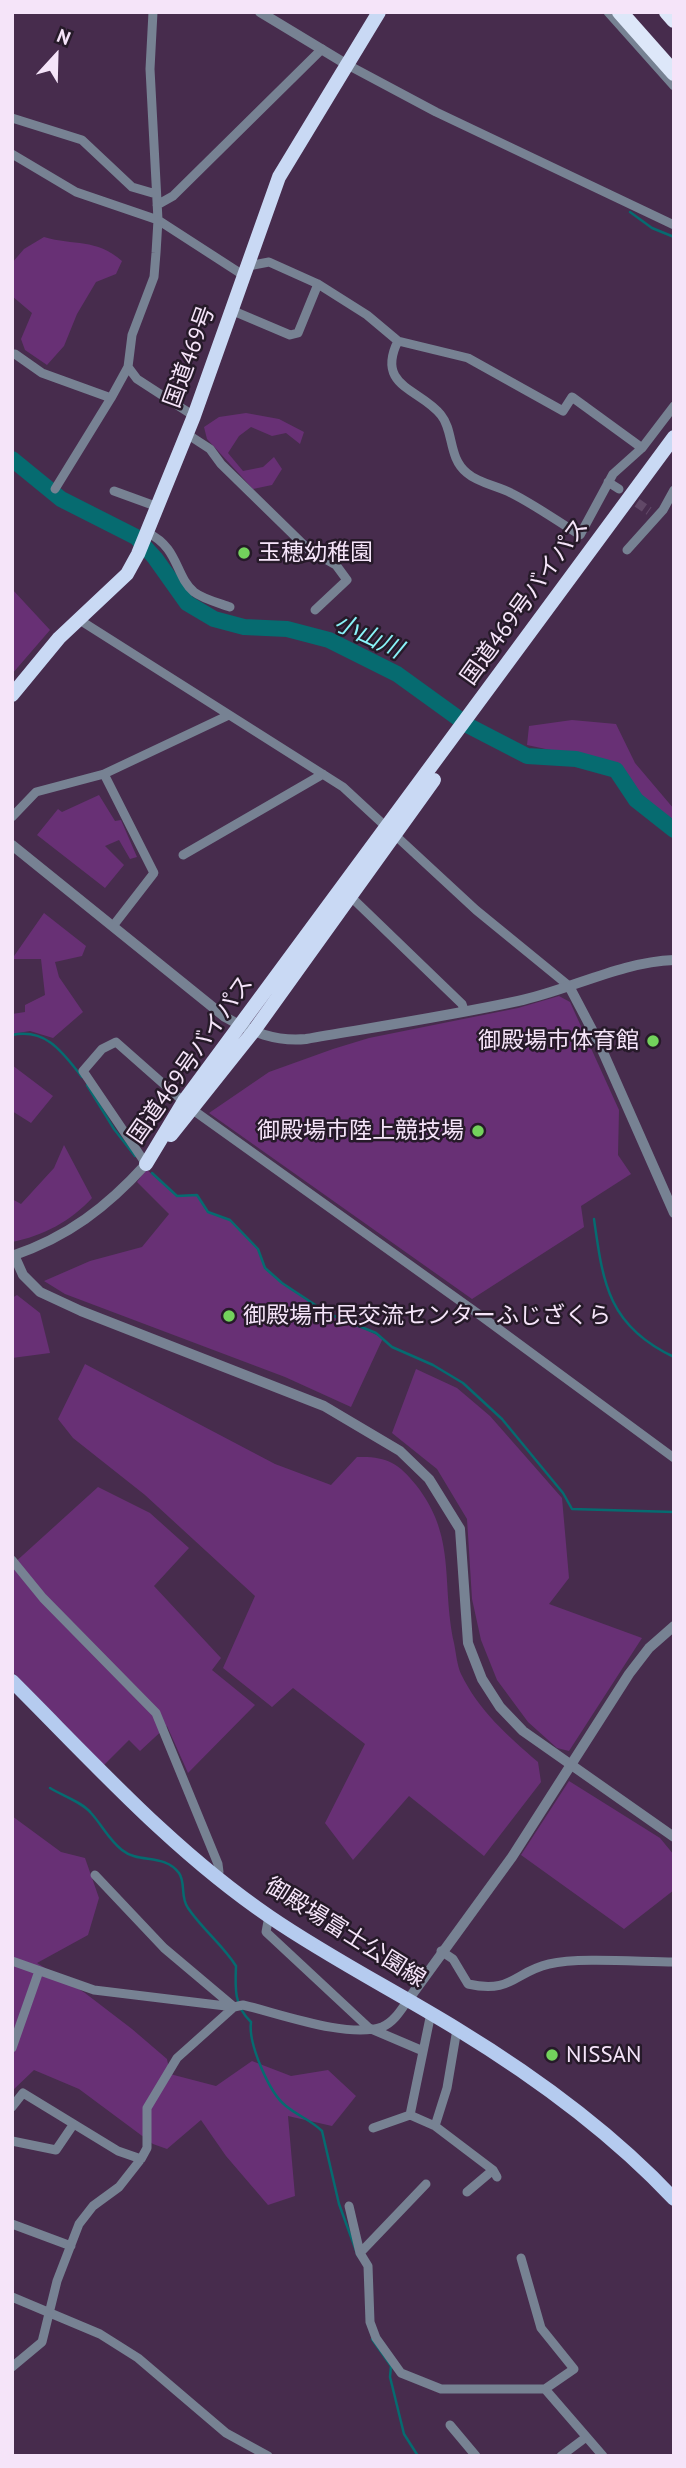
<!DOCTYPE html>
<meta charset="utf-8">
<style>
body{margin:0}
#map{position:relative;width:686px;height:2468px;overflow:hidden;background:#472c4d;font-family:"PT Sans",sans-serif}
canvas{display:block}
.frame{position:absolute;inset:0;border:14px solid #f5e4f9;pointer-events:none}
.north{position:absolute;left:21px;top:21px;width:70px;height:70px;-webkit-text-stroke:5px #261a29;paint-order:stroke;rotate:22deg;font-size:19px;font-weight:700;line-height:28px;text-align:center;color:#f5e4f9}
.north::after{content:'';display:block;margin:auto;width:24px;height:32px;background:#f5e4f9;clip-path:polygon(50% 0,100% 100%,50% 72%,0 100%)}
</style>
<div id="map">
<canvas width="686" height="2468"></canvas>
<div class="frame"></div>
<div class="north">N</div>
</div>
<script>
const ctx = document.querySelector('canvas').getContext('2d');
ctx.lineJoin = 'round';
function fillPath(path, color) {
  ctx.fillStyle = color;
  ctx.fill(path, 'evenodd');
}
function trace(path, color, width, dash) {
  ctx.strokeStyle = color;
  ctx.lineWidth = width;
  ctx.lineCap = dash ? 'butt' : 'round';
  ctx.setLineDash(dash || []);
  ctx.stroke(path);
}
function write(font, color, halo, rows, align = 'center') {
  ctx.font = font + ' "PT Sans","Noto Sans JP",sans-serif';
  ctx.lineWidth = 5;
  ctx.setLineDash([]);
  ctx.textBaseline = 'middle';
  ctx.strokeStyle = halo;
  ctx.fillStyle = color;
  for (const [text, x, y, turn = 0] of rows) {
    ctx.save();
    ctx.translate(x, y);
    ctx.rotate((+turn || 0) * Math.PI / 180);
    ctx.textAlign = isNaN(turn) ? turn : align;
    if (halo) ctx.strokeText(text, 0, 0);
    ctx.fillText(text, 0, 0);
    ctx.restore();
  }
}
fillPath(new Path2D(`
 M 44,237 C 74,246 96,238 122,261 L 116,274 L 96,282 L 77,314 L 64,346 L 47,365 L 25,350 L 21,339 L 32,313 L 12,296 L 12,263 L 24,249 Z
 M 246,413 L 279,419 L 304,432 L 300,444 L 286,433 L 272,436 L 251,427 L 239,436 L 228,453 L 243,471 L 263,467 L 274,457 L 282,469 L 272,485 L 253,489 L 207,439 L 204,427 L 219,417 Z
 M 12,589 L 50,630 L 12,674 Z
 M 572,720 L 616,724 L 635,763 L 674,809 L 674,838 L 611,763 L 527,745 L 529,726 Z
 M 99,795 L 115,821 L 121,820 L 137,857 L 130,859 L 119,840 L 105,846 L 124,865 L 105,888 L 37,835 L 58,809 L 62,812 Z
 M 44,913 L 86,946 L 82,956 L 55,962 L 59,977 L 83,1012 L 53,1038 L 30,1031 L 12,1034 L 12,1014 L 25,1012 L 25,1005 L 45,995 L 41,959 L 12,959 Z
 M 559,996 L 570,1002 L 619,1110 L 618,1155 L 631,1174 L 581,1206 L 584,1227 L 472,1299 L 209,1113 L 269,1072 L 333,1049 L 369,1038 L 518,1008 Z
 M 12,1065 L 53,1096 L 31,1123 L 12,1111 Z
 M 64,1145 L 92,1198 C 71,1221 43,1236 12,1242 L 12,1199 L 21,1204 L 54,1168 Z
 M 146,1169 L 177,1196 L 197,1195 L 208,1212 L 230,1220 L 258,1249 L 265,1268 L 282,1283 L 318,1307 L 383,1338 L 351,1407 L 285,1377 L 65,1294 L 44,1281 L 90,1261 L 142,1247 L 169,1214 L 137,1182 Z
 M 17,1295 L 40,1313 L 50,1353 L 12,1358 L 12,1298 Z
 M 85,1364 L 275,1464 L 331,1485 L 357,1457 C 385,1456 398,1462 416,1485 C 457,1537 441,1582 454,1643 C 456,1653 457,1665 461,1674 C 479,1711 508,1736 538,1762 L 541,1782 L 484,1856 L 409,1796 L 353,1860 L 325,1823 L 365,1744 L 293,1688 L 272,1707 L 223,1668 L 255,1596 L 145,1495 L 73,1438 L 58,1419 Z
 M 416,1369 L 457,1388 L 490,1416 L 562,1498 L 569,1578 L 549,1604 L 642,1638 L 569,1751 L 557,1748 L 528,1722 L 497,1680 L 481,1640 L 472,1599 L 467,1519 L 437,1469 L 392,1433 Z
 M 98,1487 L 150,1513 L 189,1548 L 154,1586 L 221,1658 L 212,1670 L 255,1705 L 188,1773 L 167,1726 L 140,1751 L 129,1740 L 104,1765 L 12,1671 L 12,1565 Z
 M 569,1781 L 660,1838 L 674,1855 L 674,1890 L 624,1929 L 521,1855 Z
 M 12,1816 L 61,1852 L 85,1858 L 99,1898 L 88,1935 L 37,1963 L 85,1993 L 132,2029 L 167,2059 L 170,2074 L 216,2086 L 252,2061 L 291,2076 L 328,2070 L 356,2096 L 332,2126 L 288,2116 L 295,2196 L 268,2205 L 226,2156 L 201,2120 L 167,2149 L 153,2144 L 79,2089 L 34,2070 L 12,2091 Z`), '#683075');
trace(new Path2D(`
 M 630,212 L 652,228 L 674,237
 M 12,1035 C 47,1028 63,1053 82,1077
 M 87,1085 L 114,1129 L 135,1156
 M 152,1173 L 177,1196 L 197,1195 L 208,1212 L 230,1220 L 258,1249 L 265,1268 L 282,1283 L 329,1314 L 376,1333 L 392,1347 L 433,1365 L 463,1383 L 502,1419 L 563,1493 L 572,1509 L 674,1512
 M 594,1219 C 603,1283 608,1326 674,1357
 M 50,1788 C 63,1796 82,1802 91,1813 C 102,1825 109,1840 122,1850 C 139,1864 164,1853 179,1873 C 186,1883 180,1897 188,1908 C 202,1929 223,1945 236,1966 C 235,1988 234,2006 251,2022 C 248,2043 269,2093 286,2106 C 298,2116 311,2120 322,2131 L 339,2204 L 358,2256
 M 372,2339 L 391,2366 L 390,2377 L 404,2434 L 418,2456`), '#066b70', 2.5);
trace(new Path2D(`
 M 12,459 L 61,499 L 136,537 L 155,558 L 187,603 L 214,619 L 244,627 L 287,629 L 329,640 L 397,674 L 469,726 L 527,756 L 576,759 L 616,770 L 636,800 L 674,830`), '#066b70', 16);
trace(new Path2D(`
 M 626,495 L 649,511`), '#614867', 9, [9, 4.5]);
trace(new Path2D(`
 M 153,12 L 150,69 L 158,220 L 156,253 L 154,277 L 132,335 L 128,367 L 137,379 L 194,416
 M 608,12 L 674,86
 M 346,64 L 436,112 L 674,225
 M 12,118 L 82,140 L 132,187 L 156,194
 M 12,154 L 76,192 L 158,220 L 243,275
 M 157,205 L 173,196 L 322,49
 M 248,266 L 269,262 L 318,284 L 367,315 L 398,341 L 468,358 L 563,411 L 572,397 L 642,448
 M 231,310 L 290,335 L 298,333 L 318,284
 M 398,341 C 375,387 421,389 441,415 C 454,431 448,458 467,473 C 478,483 498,486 511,493 C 535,505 557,521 580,535 L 613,474 L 642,448 L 674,406
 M 15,354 L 42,373 L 111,398 L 128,367
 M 187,434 L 210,449 L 221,464 L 308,549 L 336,565 L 347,580 L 315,610
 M 608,482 L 619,489
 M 55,489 L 111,398
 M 114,491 L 158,507
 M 148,533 C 179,548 175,576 194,592 C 203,599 219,603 230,607
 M 627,550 L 663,510 L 674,490
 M 78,619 L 343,787 L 476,910 L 569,986
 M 104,774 L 154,873 L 113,926
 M 12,817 L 36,792 L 104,774 L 229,715
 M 183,855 L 323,774
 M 350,896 L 462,1004 L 464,1010
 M 146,1164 L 83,1071 L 102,1049 L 116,1042 L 193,1110 L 477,1313 L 674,1458
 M 12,1560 L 43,1598 L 156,1713 L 218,1864 L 219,1872 L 215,1877
 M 95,1875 L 164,1948 L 234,2007
 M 269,1916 L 266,1932 L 369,2028 L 423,2051
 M 441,1951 L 453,1959 L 468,1984 C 512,1994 514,1972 549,1964 C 579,1957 640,1962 674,1962
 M 12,1961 L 94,1990 L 234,2007
 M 12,2048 L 39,1971
 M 12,2107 L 23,2093 L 118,2151 L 141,2159
 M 410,2115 L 435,2126 L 493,2170 L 497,2177
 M 435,2126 L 447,2088 L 457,2029
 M 373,2128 L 410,2115 L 431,2013
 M 12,2141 L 56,2150 L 73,2125
 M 426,2184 L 360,2253 L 368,2266 L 370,2322 L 376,2338 L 401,2373 L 441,2389 L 545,2389 L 603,2456
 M 467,2192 L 493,2170
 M 349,2206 L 360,2253
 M 12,2224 L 71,2246
 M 521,2258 L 541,2328 L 574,2369 L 545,2389
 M 12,2297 L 100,2334 L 138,2358 L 226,2433 L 268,2456
 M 12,2367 L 42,2342 L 57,2281 L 79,2224 L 93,2206 L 119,2187 L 141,2159 L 147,2148 L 147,2108 L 177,2058 L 234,2007 L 243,2005 C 278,2013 348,2039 382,2027 C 394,2022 401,2010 408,2000
 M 450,2425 L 476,2456
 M 561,2456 L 585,2438`), '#778293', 9);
trace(new Path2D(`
 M 260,12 L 346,64
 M 12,845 L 225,1017 C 251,1032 276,1042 306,1039 C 376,1027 448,1016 518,1001 C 570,990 620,962 674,960
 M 569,986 L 599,1043 L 674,1213
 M 14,1255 L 23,1275 L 40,1292 L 81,1311 L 324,1406 L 400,1451 L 429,1479 L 460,1529 L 468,1643 L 482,1679 L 500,1707 L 523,1731 L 674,1837
 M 12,1256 C 68,1237 107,1207 146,1164
 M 408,2000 L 512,1857 L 629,1674 L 649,1648 L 674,1626`), '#778293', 10);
trace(new Path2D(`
 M 12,1681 C 95,1764 173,1851 270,1917 C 330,1958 395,1991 457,2029 C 534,2076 612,2133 674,2199`), '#b5cbef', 14);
trace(new Path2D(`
 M 12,695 L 59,638 L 127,574 L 138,554 L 194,416 L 279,177 L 379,12
 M 171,1135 L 253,1032 L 434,780
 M 146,1164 L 184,1101 L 674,437`), '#c9d9f4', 14);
trace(new Path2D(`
 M 620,12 L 674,73
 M 667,12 L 674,20`), '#dde7f9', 16);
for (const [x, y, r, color] of [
 [244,553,7,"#73d25c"],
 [653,1041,7,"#73d25c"],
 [478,1131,7,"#73d25c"],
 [229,1316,7,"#73d25c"],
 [552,2055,7,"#73d25c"]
]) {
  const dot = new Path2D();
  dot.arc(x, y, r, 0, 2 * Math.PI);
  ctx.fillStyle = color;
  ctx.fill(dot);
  trace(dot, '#261a29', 2.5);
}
write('23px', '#f5e4f9', '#261a29', [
 ["国道469号",190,357,-70],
 ["国道469号バイパス",525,602,-54],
 ["国道469号バイパス",191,1060,-55],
 ["御殿場富士公園線",345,1933,32]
]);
write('23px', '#f5e4f9', '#261a29', [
 ["玉穂幼稚園",258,553],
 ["御殿場市体育館",639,1041,"right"],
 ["御殿場市陸上競技場",464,1131,"right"],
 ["御殿場市民交流センターふじざくら",243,1316],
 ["NISSAN",566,2055]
], 'left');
write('italic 24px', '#8af4f9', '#261a29', [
 ["小山川",368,637,25]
]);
</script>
